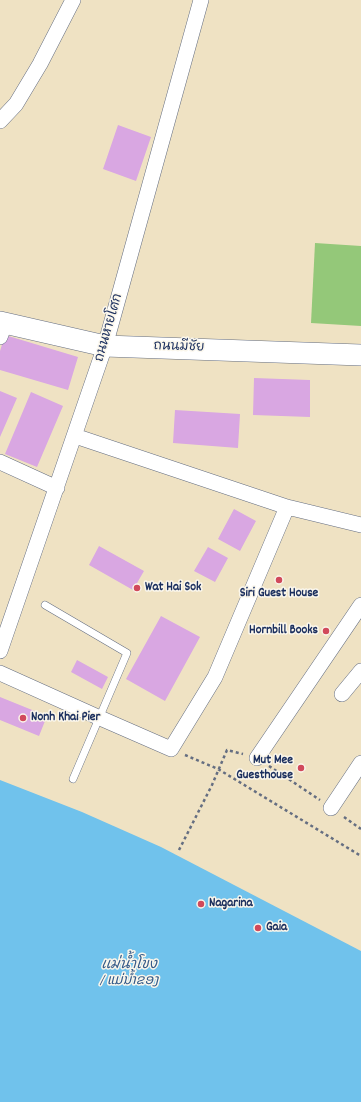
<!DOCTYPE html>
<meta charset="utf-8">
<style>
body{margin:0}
canvas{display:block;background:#efe2c3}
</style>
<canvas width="361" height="1102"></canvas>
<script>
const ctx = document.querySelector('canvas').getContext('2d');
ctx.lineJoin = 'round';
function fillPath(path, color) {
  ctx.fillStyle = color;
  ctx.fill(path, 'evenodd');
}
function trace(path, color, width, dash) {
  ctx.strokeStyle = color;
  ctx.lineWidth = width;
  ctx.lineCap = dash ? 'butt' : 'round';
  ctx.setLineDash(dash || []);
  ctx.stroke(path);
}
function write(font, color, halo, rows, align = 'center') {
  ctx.font = font + ' Dekko,"Noto Sans Lao","Playpen Sans Thai",sans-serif';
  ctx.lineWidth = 3;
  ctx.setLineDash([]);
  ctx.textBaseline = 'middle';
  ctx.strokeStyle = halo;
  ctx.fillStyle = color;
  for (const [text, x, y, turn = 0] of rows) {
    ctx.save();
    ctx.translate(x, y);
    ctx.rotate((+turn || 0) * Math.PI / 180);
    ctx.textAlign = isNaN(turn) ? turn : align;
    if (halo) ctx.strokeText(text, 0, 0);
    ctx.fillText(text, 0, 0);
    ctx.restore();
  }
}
fillPath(new Path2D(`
 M 315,243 L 361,246 L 361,326 L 311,323 Z`), '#94c879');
fillPath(new Path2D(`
 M 0,780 L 82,812 L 161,847 L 361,951 L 361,1102 L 0,1102 Z`), '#70c2ec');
fillPath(new Path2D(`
 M 118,125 L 151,137 L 136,181 L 103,169 Z
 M 5,335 L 78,357 L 68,390 L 0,370 L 0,351 Z
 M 254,378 L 310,380 L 310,417 L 253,415 Z
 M 0,391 L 17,398 L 0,437 Z
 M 31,392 L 63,406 L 37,467 L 5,454 Z
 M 175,410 L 240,414 L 238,448 L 173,443 Z
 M 234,509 L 256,521 L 240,551 L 218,539 Z
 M 99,546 L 144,571 L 133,590 L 89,565 Z
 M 208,547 L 228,558 L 215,582 L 194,571 Z
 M 161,616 L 200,637 L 165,701 L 126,679 Z
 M 77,660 L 108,677 L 102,689 L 71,672 Z
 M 0,697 L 47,716 L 39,736 L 0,720 Z`), '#d9a7e2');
const lane = new Path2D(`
 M 45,605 L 127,653 L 73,779`);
const street = new Path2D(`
 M 0,121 L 16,104 L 40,64 L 73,0
 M 0,337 L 5,324
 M 75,436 L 287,507 L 361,525
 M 0,462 L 57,488
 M 0,651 L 105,346 L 201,0
 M 0,673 L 100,718 L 171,749 L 215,677 L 287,507
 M 342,694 L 361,671
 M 257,758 L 361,605
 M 331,808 L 361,763`);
const secondary = new Path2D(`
 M 0,322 L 105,346 L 361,355`);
trace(lane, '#656e81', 8);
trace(street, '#656e81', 16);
trace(secondary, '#656e81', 22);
trace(new Path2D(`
 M 185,755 L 218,769 L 361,856
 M 269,766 L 320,800
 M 344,817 L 361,829
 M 179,850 L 212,785 L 227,750 L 243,754`), '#656e81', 2.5, [3, 3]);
trace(lane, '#fff', 7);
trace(street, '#fff', 15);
trace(secondary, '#fff', 21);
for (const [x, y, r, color] of [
 [279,580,4,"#d1495b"],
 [137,588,4,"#d1495b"],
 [326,631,4,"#d1495b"],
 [23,718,4,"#d1495b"],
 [301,768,4,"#d1495b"],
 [201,904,4,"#d1495b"],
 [258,928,4,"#d1495b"]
]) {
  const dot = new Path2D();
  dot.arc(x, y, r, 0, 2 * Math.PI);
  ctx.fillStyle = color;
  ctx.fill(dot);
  trace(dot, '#fbf7ec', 1.5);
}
write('13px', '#1b2f5e', '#fbf7ec', [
 ["ถนนหายโศก",110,328,-74],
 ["ถนนมีชัย",179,348,2]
]);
write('bold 13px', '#1b2f5e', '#fbf7ec', [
 ["Wat Hai Sok",145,588],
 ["Siri Guest House",279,594,"center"],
 ["Hornbill Books",318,631,"right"],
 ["Nonh Khai Pier",31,718],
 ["Mut Mee",293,761,"right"],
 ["Guesthouse",293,776,"right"],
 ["Nagarina",209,904],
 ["Gaia",266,928]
], 'left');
write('italic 14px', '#355b89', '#fbf7ec', [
 ["แม่น้ำโขง",129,966],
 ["/ ແມ່ນ້ຳຂອງ",129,982]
]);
</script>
